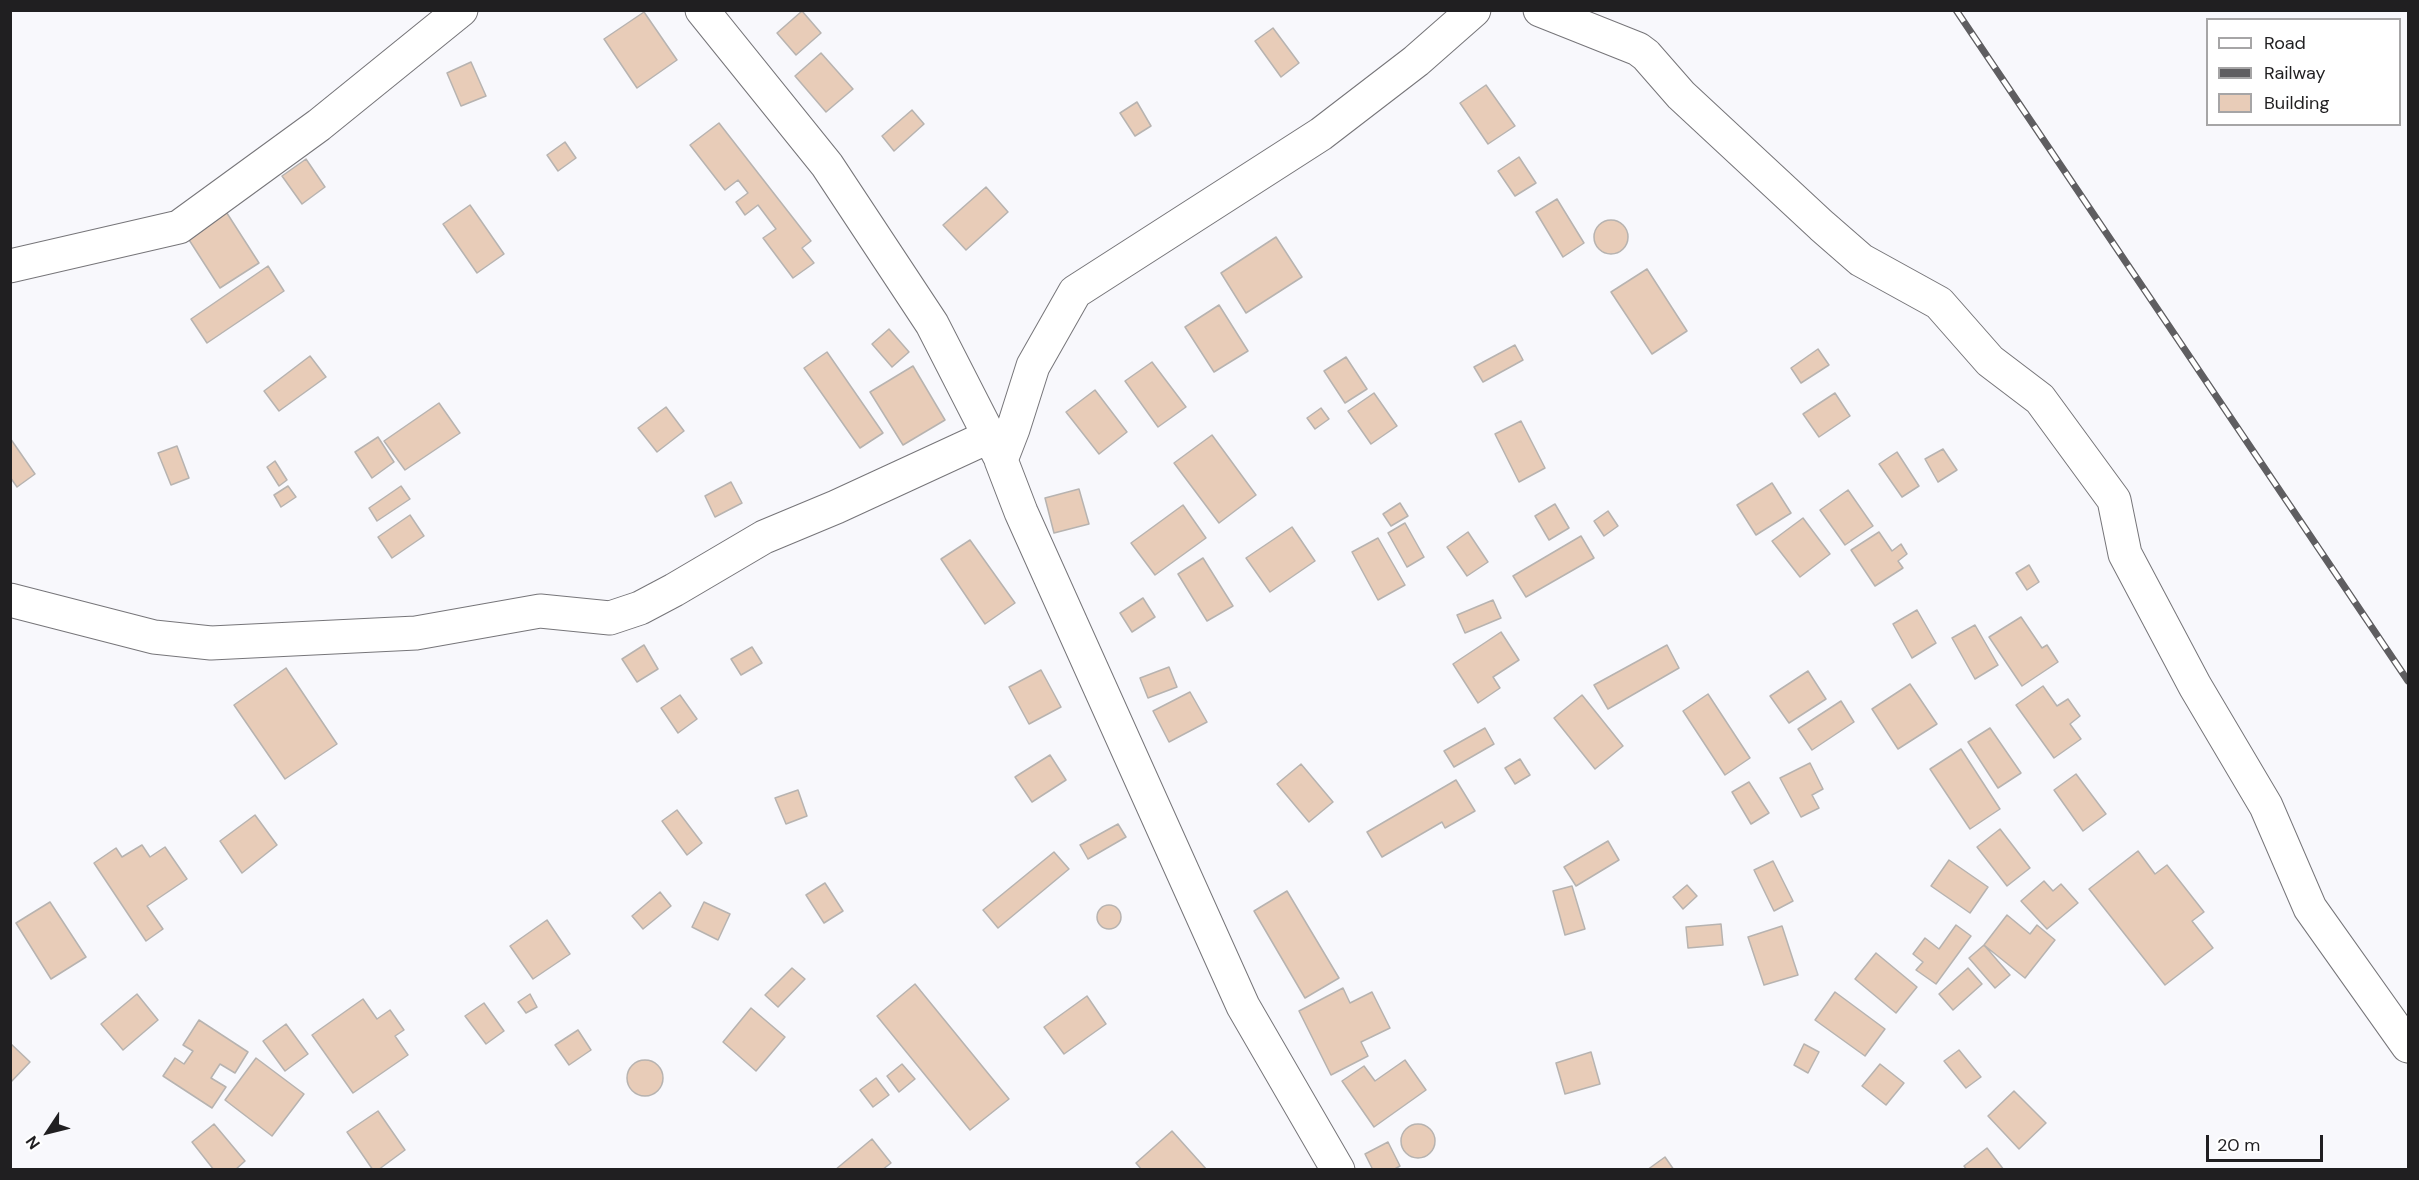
<!DOCTYPE html>
<style>
body{margin:0}
#map{position:relative;width:2419px;height:1180px;overflow:hidden;background:#f8f8fc;font-family:"DM Sans",sans-serif}
canvas{display:block}
.frame{position:absolute;inset:0;border:12px solid #201f21;pointer-events:none}
.legend{position:absolute;left:2206px;top:18px;width:195px;height:108px;box-sizing:border-box;background:#fff;border:2px solid #a6a5a6;margin:0;padding:8px 10px;list-style:none;font-size:18px;color:#201f21}
.legend li{display:flex;align-items:center;gap:12px;height:30px}
.legend b{width:30px;border:2px solid #a6a5a6}
.north{position:absolute;left:18px;top:1102px;width:60px;height:60px;-webkit-text-stroke:4px #fff;paint-order:stroke;rotate:235deg;font-size:16px;font-weight:700;line-height:24px;text-align:center;color:#201f21}
.north::after{content:'';display:block;margin:auto;width:21px;height:27px;background:#201f21;clip-path:polygon(50% 0,100% 100%,50% 72%,0 100%)}
.scale{position:absolute;left:2206px;top:1135px;width:117px;height:27px;box-sizing:border-box;border:3px solid #201f21;border-top:0;padding-left:8px;font-size:18px;line-height:21px;white-space:nowrap;color:#201f21;-webkit-text-stroke:4px #fff;paint-order:stroke}
</style>
<div id="map">
<canvas width="2419" height="1180"></canvas>
<div class="frame"></div>
<ul class="legend">
<li><b style="height:8px;background:#fff"></b>Road</li>
<li><b style="height:8px;background:#5f5e61"></b>Railway</li>
<li><b style="height:16px;background:#e8ccb8"></b>Building</li>
</ul>
<div class="north">N</div>
<div class="scale">20 m</div>
</div>
<script>
const ctx = document.querySelector('canvas').getContext('2d');
ctx.lineJoin = 'round';
function fillPath(path, color) {
  ctx.fillStyle = color;
  ctx.fill(path, 'evenodd');
}
function trace(path, color, width, dash) {
  ctx.strokeStyle = color;
  ctx.lineWidth = width;
  ctx.lineCap = dash ? 'butt' : 'round';
  ctx.setLineDash(dash || []);
  ctx.stroke(path);
}
const building = new Path2D(`
 M 802,11 L 821,33 L 796,55 L 777,33 Z
 M 644,12 L 677,60 L 637,88 L 604,39 Z
 M 1273,28 L 1299,63 L 1281,77 L 1255,41 Z
 M 821,53 L 853,89 L 826,112 L 795,76 Z
 M 471,62 L 486,96 L 461,106 L 447,73 Z
 M 1486,85 L 1515,126 L 1488,144 L 1460,103 Z
 M 1137,102 L 1151,126 L 1135,136 L 1120,113 Z
 M 912,110 L 924,124 L 894,151 L 882,136 Z
 M 719,123 L 811,241 L 802,248 L 814,263 L 793,278 L 763,238 L 776,229 L 758,205 L 745,215 L 736,202 L 748,193 L 738,180 L 725,190 L 690,145 Z
 M 565,142 L 576,158 L 558,171 L 547,155 Z
 M 1519,157 L 1536,183 L 1515,196 L 1498,171 Z
 M 306,159 L 325,187 L 302,204 L 282,176 Z
 M 986,187 L 1008,212 L 966,250 L 943,225 Z
 M 1557,199 L 1584,243 L 1563,257 L 1536,212 Z
 M 470,205 L 504,254 L 477,273 L 443,224 Z
 M 223,207 L 259,263 L 220,288 L 184,232 Z
 M1594 237a17 17 0 1 1 34 0a17 17 0 1 1-34 0Z
 M 1276,237 L 1302,277 L 1246,313 L 1221,273 Z
 M 268,266 L 284,291 L 207,343 L 191,319 Z
 M 1647,269 L 1687,331 L 1652,354 L 1611,292 Z
 M 1219,305 L 1248,351 L 1214,372 L 1185,327 Z
 M 889,329 L 909,352 L 892,367 L 872,344 Z
 M 1515,345 L 1523,360 L 1483,382 L 1474,367 Z
 M 1818,349 L 1829,365 L 1801,383 L 1791,368 Z
 M 827,352 L 883,433 L 860,448 L 804,368 Z
 M 310,356 L 326,377 L 279,411 L 264,391 Z
 M 1346,357 L 1367,389 L 1345,403 L 1324,371 Z
 M 1152,362 L 1186,407 L 1158,427 L 1125,381 Z
 M 913,366 L 945,420 L 903,445 L 870,392 Z
 M 1095,390 L 1127,432 L 1099,454 L 1066,412 Z
 M 1374,393 L 1397,426 L 1371,444 L 1348,411 Z
 M 1835,393 L 1850,416 L 1819,437 L 1803,414 Z
 M 439,403 L 460,433 L 405,470 L 384,441 Z
 M 666,407 L 684,431 L 657,452 L 638,428 Z
 M 1321,408 L 1329,419 L 1315,429 L 1307,418 Z
 M 1521,421 L 1545,468 L 1519,482 L 1495,434 Z
 M 1212,435 L 1256,495 L 1219,523 L 1174,463 Z
 M 378,437 L 394,462 L 372,478 L 355,452 Z
 M 10,438 L 35,474 L 17,487 L 10,477 Z
 M 177,446 L 189,478 L 171,485 L 158,453 Z
 M 1943,449 L 1957,470 L 1938,482 L 1925,459 Z
 M 1897,452 L 1919,486 L 1902,497 L 1879,464 Z
 M 275,461 L 287,480 L 279,486 L 267,467 Z
 M 731,482 L 742,503 L 715,517 L 705,496 Z
 M 1772,483 L 1791,513 L 1756,535 L 1737,505 Z
 M 288,486 L 296,497 L 281,507 L 274,495 Z
 M 401,486 L 410,499 L 377,521 L 369,508 Z
 M 1079,489 L 1089,524 L 1054,533 L 1045,498 Z
 M 1848,490 L 1873,526 L 1845,545 L 1820,510 Z
 M 1400,503 L 1408,516 L 1391,526 L 1383,514 Z
 M 1555,504 L 1569,528 L 1549,540 L 1535,516 Z
 M 1183,505 L 1206,538 L 1155,575 L 1131,543 Z
 M 1608,511 L 1618,526 L 1604,536 L 1594,521 Z
 M 410,515 L 424,536 L 392,558 L 378,537 Z
 M 1803,518 L 1830,554 L 1800,577 L 1772,541 Z
 M 1405,523 L 1424,557 L 1407,567 L 1388,533 Z
 M 1292,527 L 1315,561 L 1270,592 L 1246,558 Z
 M 1468,532 L 1488,562 L 1467,576 L 1447,547 Z
 M 1879,532 L 1892,551 L 1901,544 L 1907,554 L 1898,561 L 1903,568 L 1875,586 L 1851,550 Z
 M 1581,536 L 1594,558 L 1526,597 L 1513,576 Z
 M 1378,538 L 1405,585 L 1378,600 L 1352,552 Z
 M 970,540 L 1015,603 L 985,624 L 941,559 Z
 M 1203,558 L 1233,606 L 1207,621 L 1178,574 Z
 M 2029,565 L 2039,582 L 2027,590 L 2016,573 Z
 M 1143,598 L 1155,617 L 1132,632 L 1120,613 Z
 M 1493,600 L 1501,618 L 1465,633 L 1457,615 Z
 M 1917,610 L 1936,643 L 1912,658 L 1893,624 Z
 M 2021,617 L 2042,648 L 2047,645 L 2058,662 L 2022,686 L 1989,637 Z
 M 1975,625 L 1998,665 L 1975,679 L 1952,638 Z
 M 1501,632 L 1519,660 L 1493,677 L 1500,688 L 1478,703 L 1453,664 Z
 M 644,645 L 658,669 L 637,682 L 622,659 Z
 M 1667,645 L 1679,668 L 1608,709 L 1594,685 Z
 M 752,647 L 762,663 L 741,675 L 731,659 Z
 M 1169,667 L 1177,687 L 1148,698 L 1140,678 Z
 M 286,668 L 337,744 L 285,779 L 234,705 Z
 M 1041,670 L 1061,707 L 1029,724 L 1009,687 Z
 M 1808,671 L 1826,699 L 1789,723 L 1770,696 Z
 M 1910,684 L 1937,724 L 1898,749 L 1872,709 Z
 M 2043,686 L 2057,706 L 2068,699 L 2080,716 L 2070,724 L 2081,739 L 2054,758 L 2016,705 Z
 M 1190,692 L 1207,722 L 1169,742 L 1153,711 Z
 M 1708,694 L 1750,758 L 1725,775 L 1683,711 Z
 M 680,695 L 697,719 L 678,733 L 661,708 Z
 M 1582,695 L 1623,746 L 1595,769 L 1554,718 Z
 M 1841,701 L 1854,722 L 1812,750 L 1798,729 Z
 M 1485,728 L 1494,744 L 1454,767 L 1444,751 Z
 M 1990,728 L 2021,773 L 1998,788 L 1968,742 Z
 M 1961,749 L 2000,809 L 1970,829 L 1930,769 Z
 M 1050,755 L 1066,780 L 1032,802 L 1015,777 Z
 M 1520,759 L 1530,775 L 1515,784 L 1505,768 Z
 M 1810,763 L 1823,789 L 1812,795 L 1819,808 L 1801,817 L 1780,778 Z
 M 1301,764 L 1333,802 L 1309,822 L 1277,784 Z
 M 2076,774 L 2106,814 L 2083,831 L 2054,790 Z
 M 1456,780 L 1475,811 L 1445,828 L 1442,822 L 1382,857 L 1367,832 Z
 M 1749,782 L 1769,813 L 1751,824 L 1732,792 Z
 M 798,790 L 807,816 L 786,824 L 775,798 Z
 M 677,810 L 702,843 L 687,855 L 662,821 Z
 M 255,815 L 277,845 L 242,873 L 220,841 Z
 M 1118,824 L 1126,837 L 1088,859 L 1080,845 Z
 M 2000,829 L 2030,868 L 2007,886 L 1977,847 Z
 M 1608,841 L 1619,860 L 1576,886 L 1564,867 Z
 M 142,845 L 150,857 L 165,847 L 187,879 L 147,906 L 163,929 L 146,941 L 94,863 L 116,848 L 122,857 Z
 M 2138,851 L 2155,874 L 2167,865 L 2204,912 L 2192,921 L 2213,948 L 2165,985 L 2089,889 Z
 M 1054,852 L 1069,869 L 998,928 L 983,910 Z
 M 1949,860 L 1988,887 L 1970,913 L 1931,886 Z
 M 1773,861 L 1793,901 L 1774,911 L 1754,870 Z
 M 2044,881 L 2053,891 L 2061,884 L 2078,903 L 2047,929 L 2021,901 Z
 M 825,883 L 843,911 L 824,923 L 806,895 Z
 M 1687,885 L 1697,896 L 1683,909 L 1673,897 Z
 M 1572,886 L 1585,929 L 1565,935 L 1553,891 Z
 M 1287,891 L 1339,978 L 1305,998 L 1254,911 Z
 M 660,892 L 671,906 L 643,929 L 632,916 Z
 M 50,902 L 86,957 L 51,979 L 16,923 Z
 M 704,902 L 730,914 L 718,940 L 692,927 Z
 M1097 917a12 12 0 1 1 24 0a12 12 0 1 1-24 0Z
 M 2007,915 L 2030,934 L 2037,925 L 2055,940 L 2025,978 L 1984,945 Z
 M 547,920 L 570,954 L 533,979 L 510,946 Z
 M 1721,924 L 1723,945 L 1688,948 L 1686,927 Z
 M 1956,925 L 1971,936 L 1936,984 L 1916,970 L 1923,962 L 1913,954 L 1925,938 L 1939,949 Z
 M 1782,926 L 1798,975 L 1764,985 L 1748,937 Z
 M 1984,945 L 2010,975 L 1995,988 L 1969,958 Z
 M 1876,953 L 1917,987 L 1896,1013 L 1855,979 Z
 M 792,968 L 805,979 L 778,1007 L 765,995 Z
 M 1968,968 L 1982,984 L 1953,1010 L 1939,994 Z
 M 915,984 L 1009,1099 L 970,1130 L 877,1016 Z
 M 1343,988 L 1350,1003 L 1372,992 L 1390,1028 L 1361,1042 L 1368,1056 L 1331,1075 L 1299,1011 Z
 M 1835,992 L 1885,1029 L 1865,1056 L 1815,1020 Z
 M 137,994 L 158,1020 L 123,1050 L 101,1024 Z
 M 530,994 L 537,1007 L 526,1013 L 518,1002 Z
 M 1087,996 L 1106,1024 L 1064,1054 L 1044,1027 Z
 M 363,999 L 377,1019 L 390,1010 L 404,1030 L 395,1036 L 408,1055 L 353,1093 L 312,1035 Z
 M 484,1003 L 504,1031 L 486,1044 L 465,1016 Z
 M 751,1008 L 785,1037 L 756,1071 L 723,1042 Z
 M 199,1020 L 248,1052 L 235,1073 L 220,1064 L 211,1078 L 226,1087 L 212,1108 L 163,1076 L 175,1058 L 184,1064 L 193,1051 L 183,1045 Z
 M 286,1024 L 308,1054 L 285,1071 L 263,1041 Z
 M 578,1030 L 591,1050 L 569,1065 L 555,1045 Z
 M 10,1043 L 30,1062 L 10,1083 Z
 M 1804,1044 L 1819,1052 L 1808,1073 L 1794,1065 Z
 M 1959,1050 L 1981,1077 L 1966,1088 L 1944,1061 Z
 M 1591,1052 L 1600,1084 L 1565,1094 L 1556,1063 Z
 M 256,1058 L 304,1094 L 272,1136 L 225,1100 Z
 M627 1078a18 18 0 1 1 36 0a18 18 0 1 1-36 0Z
 M 1405,1060 L 1426,1090 L 1374,1127 L 1342,1081 L 1364,1066 L 1375,1081 Z
 M 902,1064 L 915,1079 L 899,1092 L 887,1076 Z
 M 1880,1064 L 1904,1083 L 1886,1105 L 1862,1086 Z
 M 876,1078 L 889,1095 L 873,1107 L 860,1090 Z
 M 2014,1091 L 2046,1123 L 2019,1149 L 1988,1116 Z
 M 378,1111 L 405,1150 L 378,1170 L 373,1170 L 347,1132 Z
 M1401 1141a17 17 0 1 1 34 0a17 17 0 1 1-34 0Z
 M 214,1124 L 245,1161 L 235,1170 L 214,1170 L 192,1142 Z
 M 1172,1131 L 1207,1170 L 1142,1170 L 1136,1163 Z
 M 872,1139 L 891,1163 L 882,1170 L 835,1170 Z
 M 1388,1142 L 1400,1166 L 1393,1170 L 1373,1170 L 1365,1154 Z
 M 1987,1148 L 2004,1170 L 1967,1170 L 1964,1166 Z
 M 1665,1157 L 1674,1170 L 1647,1170 Z`);
fillPath(building, '#e8ccb8');
trace(building, '#b7b3b0', 1.5);
const minor = new Path2D(`
 M 702,10 L 827,165 L 932,324 L 999,455
 M 1540,10 L 1638,49 L 1646,55 L 1681,95 L 1822,226 L 1861,260 L 1939,303 L 1990,361 L 2040,399 L 2114,500 L 2125,554 L 2195,686 L 2266,806 L 2310,908 L 2408,1046
 M 10,266 L 179,227 L 319,125 L 461,10
 M 10,600 L 154,637 L 211,643 L 416,633 L 540,611 L 610,618 L 640,608 L 674,590 L 764,537 L 836,507 L 990,436
 M 1338,1170 L 1243,1006 L 1021,512 L 1001,460 L 1013,429 L 1033,366 L 1075,292 L 1321,134 L 1416,61 L 1474,10`);
trace(minor, '#767579', 35);
trace(minor, '#fff', 33);
const rail = new Path2D(`
 M 1956,10 L 2408,681`);
trace(rail, '#5f5e61', 7);
trace(rail, '#fff', 4.5, [14]);
</script>
